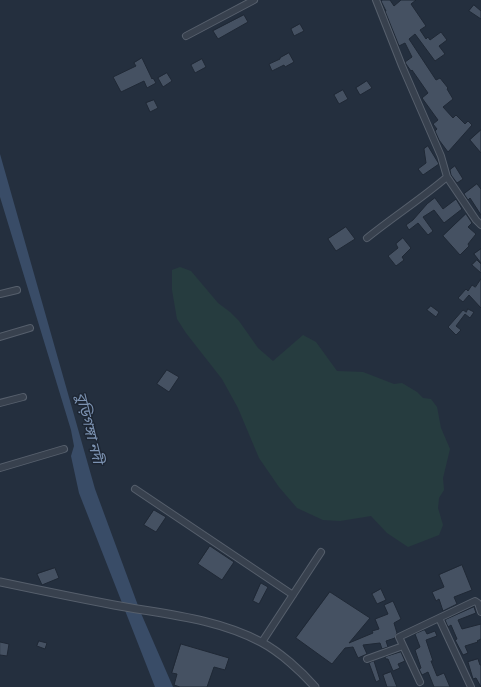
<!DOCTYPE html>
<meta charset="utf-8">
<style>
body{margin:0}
canvas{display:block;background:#242f3e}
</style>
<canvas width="481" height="687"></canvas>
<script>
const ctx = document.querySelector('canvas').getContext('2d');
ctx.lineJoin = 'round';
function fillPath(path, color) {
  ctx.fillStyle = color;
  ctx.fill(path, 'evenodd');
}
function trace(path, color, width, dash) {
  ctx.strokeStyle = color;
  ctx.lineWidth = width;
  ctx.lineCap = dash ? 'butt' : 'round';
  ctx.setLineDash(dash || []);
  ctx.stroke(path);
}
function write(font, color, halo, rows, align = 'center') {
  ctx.font = font + ' Raleway,"Noto Sans Bengali",sans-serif';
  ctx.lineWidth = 3;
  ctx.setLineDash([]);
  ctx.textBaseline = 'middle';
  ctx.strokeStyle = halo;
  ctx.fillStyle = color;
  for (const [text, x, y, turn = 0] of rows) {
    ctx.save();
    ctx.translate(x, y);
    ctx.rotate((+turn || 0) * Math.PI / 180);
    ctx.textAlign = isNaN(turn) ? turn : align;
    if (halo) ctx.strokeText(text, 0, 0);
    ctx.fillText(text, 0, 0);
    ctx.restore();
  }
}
fillPath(new Path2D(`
 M 180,267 L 191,271 L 218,303 L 230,312 L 239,321 L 258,348 L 273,361 L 303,335 L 316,342 L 337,371 L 363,372 L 394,384 L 402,383 L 417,392 L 423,398 L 431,399 L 437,407 L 441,428 L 450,449 L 443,478 L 444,490 L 439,498 L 438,508 L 443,525 L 439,535 L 408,547 L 387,533 L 371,516 L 340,521 L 323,520 L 297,508 L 279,487 L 259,458 L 238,408 L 222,379 L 186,333 L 177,319 L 172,290 L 172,270 Z`), '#263c3f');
fillPath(new Path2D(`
 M 0,154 L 95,489 L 140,611 L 173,687 L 155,687 L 79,493 L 71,456 L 74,446 L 71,430 L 0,197 Z`), '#394c67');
const building = new Path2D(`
 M 383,0 L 390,0 L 394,6 L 401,0 L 416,0 L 411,4 L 426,26 L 420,30 L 426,39 L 428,37 L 430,40 L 441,32 L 447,40 L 439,46 L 445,54 L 435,61 L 415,34 L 409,39 L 436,80 L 440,78 L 448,88 L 447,89 L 453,99 L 443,107 L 453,118 L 456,115 L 465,124 L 468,121 L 472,125 L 448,152 L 439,140 L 435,131 L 437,129 L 433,124 L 438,120 L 422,98 L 428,93 L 412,70 L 411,71 L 406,64 L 405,62 L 412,57 L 405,43 L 399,46 L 385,11 L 386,11 L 381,1 Z
 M 474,5 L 481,11 L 481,19 L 469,11 Z
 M 244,15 L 248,22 L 218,39 L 213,31 Z
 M 300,24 L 304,31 L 294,36 L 291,29 Z
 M 289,53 L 294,62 L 285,67 L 284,65 L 272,71 L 269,64 L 280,59 L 280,58 Z
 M 142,58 L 152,79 L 153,78 L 156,83 L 147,88 L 144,81 L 121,92 L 113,77 L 136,66 L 134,63 Z
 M 202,59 L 206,67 L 195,73 L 191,65 Z
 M 167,73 L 172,81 L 163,87 L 158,78 Z
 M 367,81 L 372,88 L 360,95 L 356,88 Z
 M 343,90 L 348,99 L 339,104 L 334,95 Z
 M 154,100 L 158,108 L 150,112 L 146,103 Z
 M 481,130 L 481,153 L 470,140 Z
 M 428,146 L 439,164 L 423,175 L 418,169 L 426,163 L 424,149 Z
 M 455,166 L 463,179 L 457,183 L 451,175 L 450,170 Z
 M 477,184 L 481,189 L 481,215 L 470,198 L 468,200 L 464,194 Z
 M 435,198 L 443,209 L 456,199 L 462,209 L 444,223 L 434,210 L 423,217 L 433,231 L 428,235 L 418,223 L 409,230 L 406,225 L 413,220 L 427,204 Z
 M 466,214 L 472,223 L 468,227 L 476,234 L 468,244 L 469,246 L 460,255 L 443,236 Z
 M 346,227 L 355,239 L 336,251 L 328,239 Z
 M 403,238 L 411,248 L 402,257 L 404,260 L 396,266 L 388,256 L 398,248 L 396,244 Z
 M 481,249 L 481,263 L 474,254 Z
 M 477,260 L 481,264 L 481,273 L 472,265 Z
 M 481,279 L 481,308 L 469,295 L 463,302 L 458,298 L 466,289 L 468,291 L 472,285 L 475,287 Z
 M 431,306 L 439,312 L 436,317 L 427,310 Z
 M 468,309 L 474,312 L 470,318 L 465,314 L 456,326 L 461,330 L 456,335 L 448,327 L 463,310 L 466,312 Z
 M 167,370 L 179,377 L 169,392 L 157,384 Z
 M 154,510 L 166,517 L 156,532 L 144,525 Z
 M 210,546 L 234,562 L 222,580 L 198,564 Z
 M 462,565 L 472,590 L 454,597 L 457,604 L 443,611 L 439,599 L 436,601 L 432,592 L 444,587 L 439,575 Z
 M 55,568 L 59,578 L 42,585 L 37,574 Z
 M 261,583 L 268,587 L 259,604 L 253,601 Z
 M 381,589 L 386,600 L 377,604 L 372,594 Z
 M 330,592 L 370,618 L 349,643 L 373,633 L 372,631 L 379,629 L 375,619 L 388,614 L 384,605 L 393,601 L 401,619 L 394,623 L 397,633 L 395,638 L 386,641 L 388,647 L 382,649 L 380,643 L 363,645 L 367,654 L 358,658 L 353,647 L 345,648 L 332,664 L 296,638 Z
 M 474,607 L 476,613 L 458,620 L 462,629 L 481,624 L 481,639 L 477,641 L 478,642 L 465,646 L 468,653 L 463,655 L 455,640 L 457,639 L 451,625 L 448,627 L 445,620 Z
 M 424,630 L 425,630 L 427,634 L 435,631 L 437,636 L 426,640 L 433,661 L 431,661 L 437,676 L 444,673 L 450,687 L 434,687 L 428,672 L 422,675 L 419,669 L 421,668 L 415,650 L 420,647 L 415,634 Z
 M 39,641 L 47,643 L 45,649 L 37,646 Z
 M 0,642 L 9,644 L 7,656 L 0,655 Z
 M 181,644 L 229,658 L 225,670 L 214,667 L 207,687 L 180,687 L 174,685 L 177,674 L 172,673 Z
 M 401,652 L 405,661 L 398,664 L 400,668 L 393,671 L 388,659 L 386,659 L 385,657 Z
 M 478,659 L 480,665 L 481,665 L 481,687 L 476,678 L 473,679 L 468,662 Z
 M 374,661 L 380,680 L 376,682 L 369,663 Z
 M 391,672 L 397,687 L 387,687 L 383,675 Z`);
fillPath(building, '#455162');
trace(building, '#1f2835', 1);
const minor = new Path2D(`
 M 376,0 L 402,66 L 441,156 L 447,177 L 476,220 L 481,225
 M 186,36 L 254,0
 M 367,238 C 393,217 421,199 447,177
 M 0,294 L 17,290
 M 0,337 L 30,328
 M 0,403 L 23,397
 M 0,468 L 64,449
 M 135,489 L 293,595
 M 262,642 L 321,552
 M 367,659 L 403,646
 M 420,682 L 399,637 L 439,618
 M 471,687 L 439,618 L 475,601 L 478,603 L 481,612`);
const tertiary = new Path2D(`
 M 0,582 C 38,590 76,598 114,605 C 163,614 216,618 261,642 C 280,652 301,671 315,687`);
trace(minor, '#565f6c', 8);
trace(tertiary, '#565f6c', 9);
trace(minor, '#38414e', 6);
trace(tertiary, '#38414e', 7);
write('italic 15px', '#7c92b1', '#1d2633', [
 ["বুড়িগঙ্গা নদী",89,428,76]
]);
</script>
